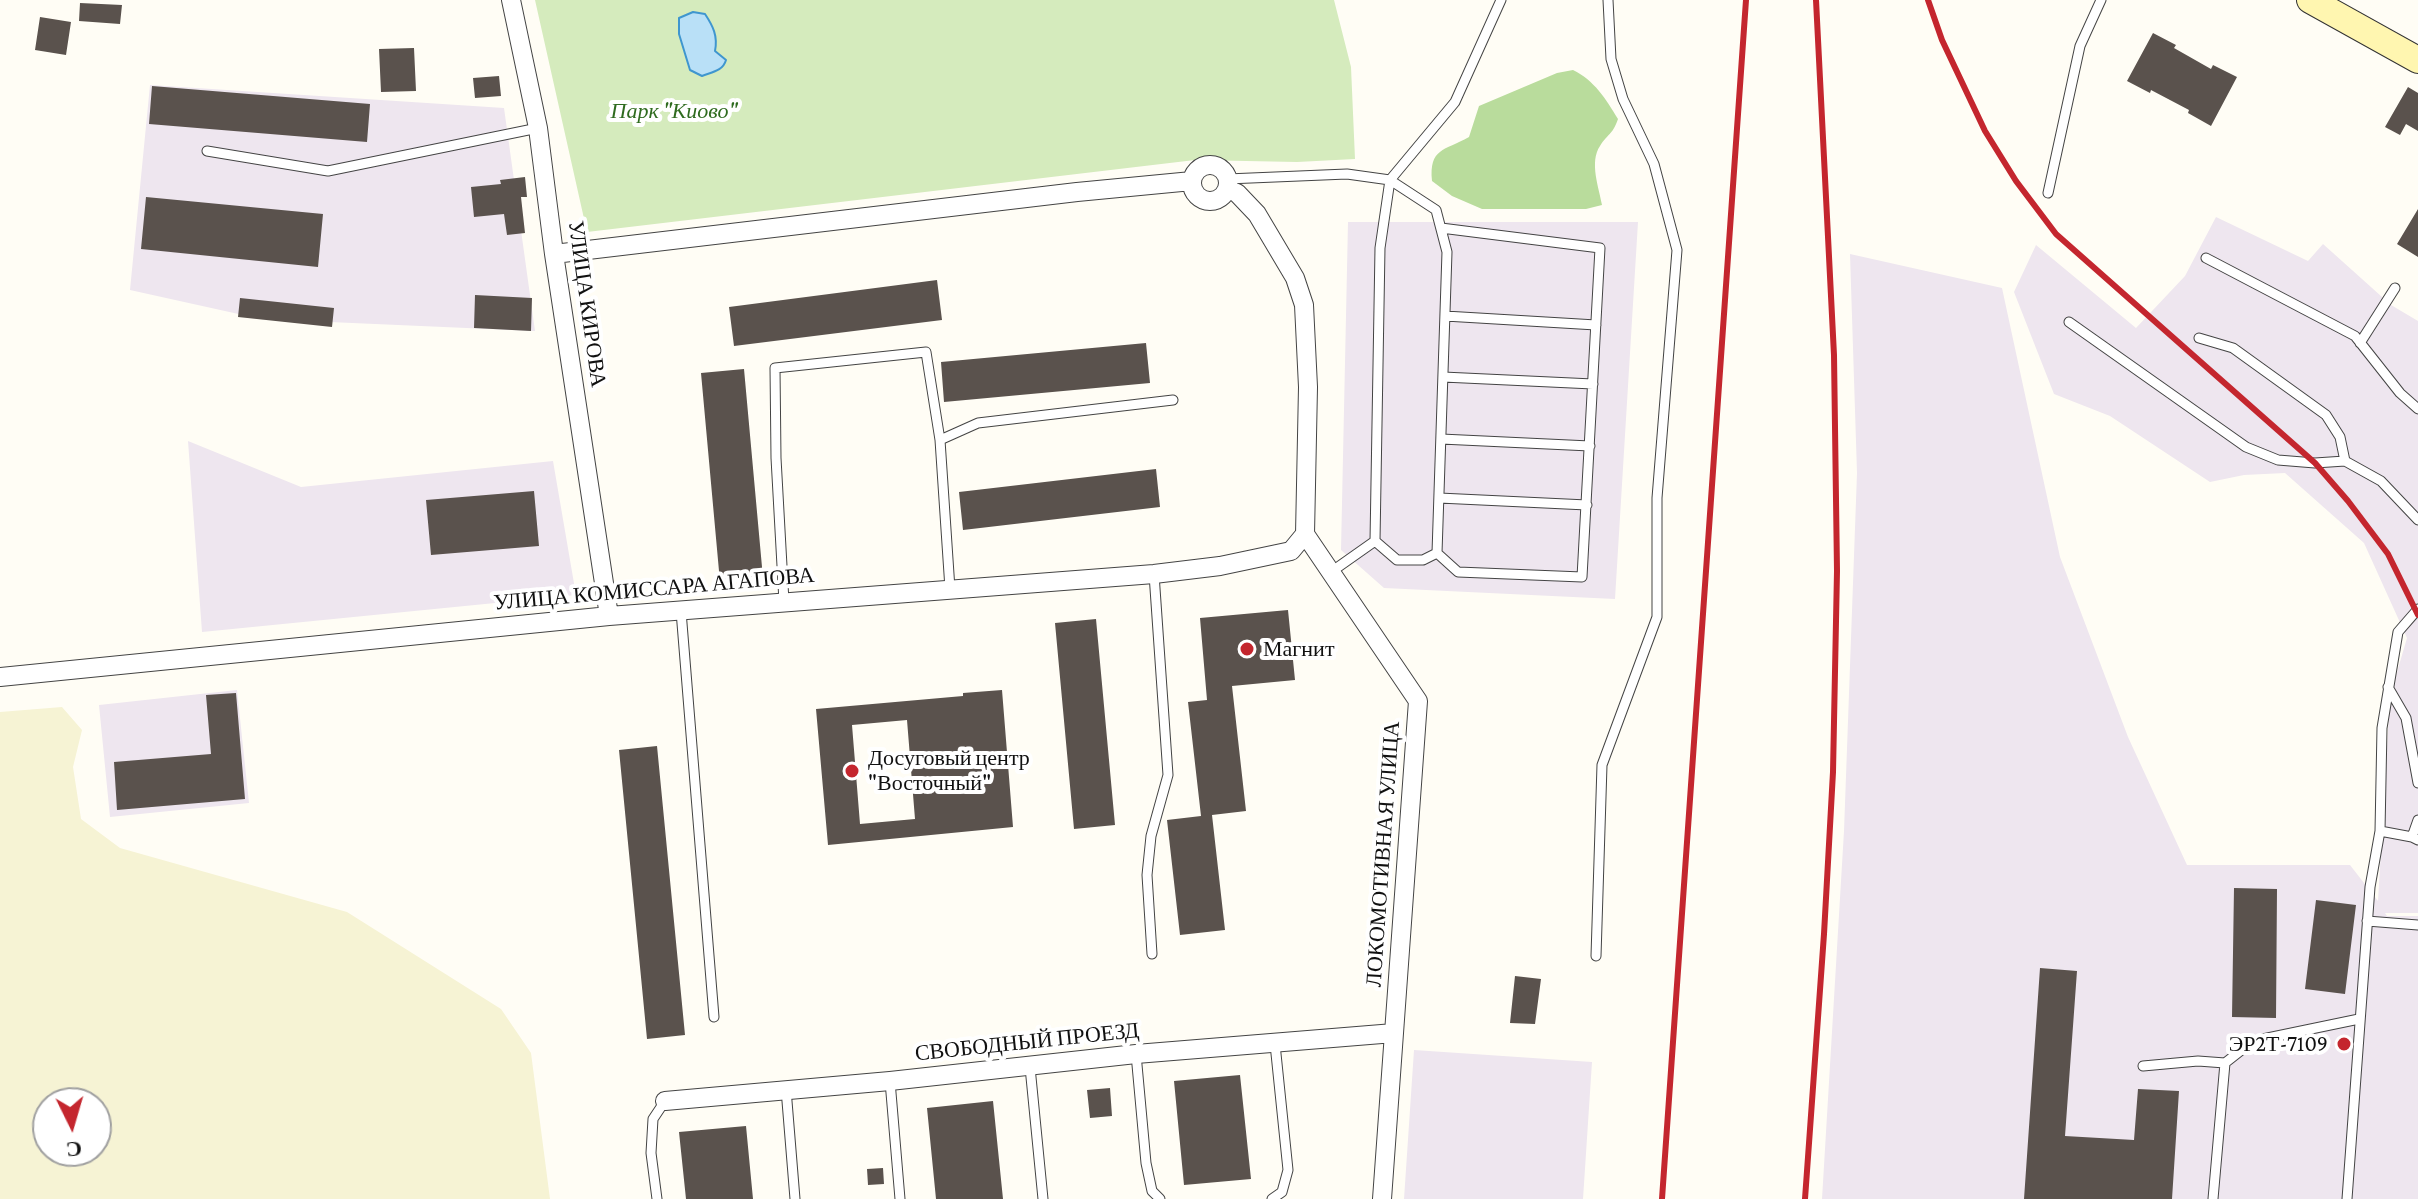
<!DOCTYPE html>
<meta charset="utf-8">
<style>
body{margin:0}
#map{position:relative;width:2418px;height:1199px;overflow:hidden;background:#fffdf5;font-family:"Crimson Pro",serif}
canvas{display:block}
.north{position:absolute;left:32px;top:1087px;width:80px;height:80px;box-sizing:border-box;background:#fff;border:2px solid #a0a0a0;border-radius:50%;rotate:175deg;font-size:22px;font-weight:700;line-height:32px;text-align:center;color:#111}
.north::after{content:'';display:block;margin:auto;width:28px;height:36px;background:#c4262e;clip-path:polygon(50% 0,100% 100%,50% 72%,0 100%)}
</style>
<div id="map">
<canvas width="2418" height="1199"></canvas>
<div class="north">С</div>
</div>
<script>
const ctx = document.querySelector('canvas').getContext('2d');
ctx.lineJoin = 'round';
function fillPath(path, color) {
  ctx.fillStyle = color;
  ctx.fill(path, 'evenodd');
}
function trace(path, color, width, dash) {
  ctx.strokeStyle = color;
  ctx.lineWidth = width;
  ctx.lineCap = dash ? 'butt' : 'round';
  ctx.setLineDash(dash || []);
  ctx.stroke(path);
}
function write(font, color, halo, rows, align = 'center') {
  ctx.font = font + ' "Crimson Pro",serif';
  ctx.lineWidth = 8;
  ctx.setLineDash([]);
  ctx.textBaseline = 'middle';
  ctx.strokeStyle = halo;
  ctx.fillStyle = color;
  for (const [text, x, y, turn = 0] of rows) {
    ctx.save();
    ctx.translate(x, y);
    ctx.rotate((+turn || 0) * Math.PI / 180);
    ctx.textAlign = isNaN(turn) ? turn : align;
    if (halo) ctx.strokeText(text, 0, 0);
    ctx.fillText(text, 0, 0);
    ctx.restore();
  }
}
fillPath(new Path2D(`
 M 150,85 L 504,108 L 535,331 L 261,319 L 130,290 Z
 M 2216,217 L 2308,261 L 2323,244 L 2391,305 L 2418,321 L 2418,913 L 2385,913 L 2387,916 L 2418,916 L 2418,1199 L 1822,1199 L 1844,831 L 1857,473 L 1850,254 L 2002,288 L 2060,557 L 2128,737 L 2187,865 L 2350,865 L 2378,901 L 2390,696 L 2407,638 L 2364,543 L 2285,473 L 2244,475 L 2210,482 L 2110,416 L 2054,394 L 2014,292 L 2036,245 L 2136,328 L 2185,276 Z
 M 1348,222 L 1638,222 L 1615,599 L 1384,588 L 1341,550 Z
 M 188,441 L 301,487 L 553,461 L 576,595 L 202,632 Z
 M 237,690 L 249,803 L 110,817 L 99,705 Z
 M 1414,1050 L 1592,1062 L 1583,1199 L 1404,1199 Z`), '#eee6ef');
fillPath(new Path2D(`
 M 62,707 L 82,730 L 73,767 L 81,819 L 120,848 L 347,912 L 501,1009 L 531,1053 L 550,1199 L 0,1199 L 0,712 ZM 48,1103 L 96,1103 L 96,1151 L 48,1151 Z`), '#f6f3d4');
fillPath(new Path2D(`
 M 535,0 L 1334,0 L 1351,67 L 1355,159 L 1297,162 L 1195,160 L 587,232 Z`), '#d5ebbd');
fillPath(new Path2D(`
 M 1573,70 C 1594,80 1606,99 1618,119 C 1612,136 1608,133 1600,146 C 1589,162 1599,188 1602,205 L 1586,209 L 1482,209 L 1452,196 L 1432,181 C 1429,148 1444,151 1469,137 L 1479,106 L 1557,73 Z`), '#b9dc9c');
const water = new Path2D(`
 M 693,12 L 705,14 C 713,26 718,36 715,51 L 726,60 C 723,71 712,72 702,76 L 690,70 L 679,34 L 679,18 Z`);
fillPath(water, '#b9e0f7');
trace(water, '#3f96cf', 2);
fillPath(new Path2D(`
 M 80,3 L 122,5 L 120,24 L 79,21 Z
 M 40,17 L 71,22 L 66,55 L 35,50 Z
 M 2153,33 L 2176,45 L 2174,48 L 2211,69 L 2213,65 L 2237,77 L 2211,126 L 2188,113 L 2189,110 L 2151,90 L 2150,93 L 2127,81 Z
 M 414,48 L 416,91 L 381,92 L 379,49 Z
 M 499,76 L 501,96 L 475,98 L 473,78 Z
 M 152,86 L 370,104 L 367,142 L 149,124 Z
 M 2408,87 L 2418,93 L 2418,131 L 2406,124 L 2400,135 L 2385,127 Z
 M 525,177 L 527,197 L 521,197 L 525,233 L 507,235 L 504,214 L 474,217 L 471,187 L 501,184 L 500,180 Z
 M 146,197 L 323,214 L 318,267 L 141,249 Z
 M 2418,209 L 2418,257 L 2397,244 Z
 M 937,280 L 942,320 L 734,346 L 729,307 Z
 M 475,295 L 532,298 L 531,331 L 474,328 Z
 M 240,298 L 334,308 L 332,327 L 238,317 Z
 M 1146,343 L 1150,383 L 944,402 L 941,362 Z
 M 744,369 L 763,578 L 720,582 L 701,373 Z
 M 1156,469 L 1160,507 L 963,530 L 959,492 Z
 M 534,491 L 539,546 L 431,555 L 426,500 Z
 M 1288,610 L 1295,680 L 1232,686 L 1246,811 L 1212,815 L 1225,930 L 1180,935 L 1167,820 L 1201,816 L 1188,702 L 1207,700 L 1200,618 Z
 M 1096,619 L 1115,825 L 1074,829 L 1055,623 Z
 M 1002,690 L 1013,827 L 828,845 L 816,709 L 963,696 L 963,693 ZM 907,720 L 915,819 L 860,824 L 852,725 Z
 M 236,693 L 245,799 L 117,810 L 114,762 L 211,754 L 206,695 Z
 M 657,746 L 685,1035 L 647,1039 L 619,750 Z
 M 2234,888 L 2277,889 L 2276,1018 L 2232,1017 Z
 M 2316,900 L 2356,905 L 2345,994 L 2305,989 Z
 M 2040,968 L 2077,971 L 2065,1136 L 2134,1140 L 2138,1089 L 2179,1091 L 2172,1199 L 2024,1199 Z
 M 1515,976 L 1541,979 L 1535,1024 L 1510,1023 Z
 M 1240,1075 L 1251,1179 L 1184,1185 L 1174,1081 Z
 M 1110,1088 L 1112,1116 L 1090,1118 L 1087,1090 Z
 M 993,1101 L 1003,1199 L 936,1199 L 927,1108 Z
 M 746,1126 L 753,1199 L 686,1199 L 679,1132 Z
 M 883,1168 L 884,1184 L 868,1185 L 867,1169 Z`), '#5a524d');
const service = new Path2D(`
 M 207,151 L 328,171 L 538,128
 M 1227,179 L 1347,174 L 1390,180 L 1380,248 L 1375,541 L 1331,572
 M 2048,193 L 2080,46 L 2101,0
 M 2206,258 L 2355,336 L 2400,393 L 2418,409
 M 1445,316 L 1596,325
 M 2069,322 L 2246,447 L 2278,460 L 2315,463 L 2345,461 L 2340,437 L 2326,415 L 2233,348 L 2199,338
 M 2360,343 L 2395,288
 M 1443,377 L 1593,384
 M 1441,439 L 1590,446
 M 2345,461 L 2381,481 L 2418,520
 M 1439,498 L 1587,505
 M 1375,541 L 1397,560 L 1423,560 L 1437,553
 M 1437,553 L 1458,572 L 1582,577 L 1600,248 L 1441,228
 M 1437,553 L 1447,252 L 1436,210 L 1390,180 L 1455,102 L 1501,0
 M 950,589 L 940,440 L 978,423 L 1173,400
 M 784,602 L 776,458 L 775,368 L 926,352 L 940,440
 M 681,611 L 714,1017
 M 2388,687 L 2406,718 L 2418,783
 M 2380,831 L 2412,837 L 2418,840
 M 2412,837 L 2418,820
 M 2367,921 L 2418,925
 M 1152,954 L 1147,875 L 1151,836 L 1168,775 L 1154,574
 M 1596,956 L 1602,765 L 1657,617 L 1657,498 L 1677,250 L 1654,164 L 1623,99 L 1611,59 L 1608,0
 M 1136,1054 L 1146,1163 L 1152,1191 L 1160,1199
 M 2143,1066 L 2198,1061 L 2225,1063
 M 1030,1067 L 1043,1199
 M 890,1081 L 900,1199
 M 786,1089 L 795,1199
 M 657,1199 L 651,1153 L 653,1119 L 665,1101
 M 1272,1199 L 1282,1192 L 1288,1170 L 1275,1044
 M 2213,1199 L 2225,1063 L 2253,1041 L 2359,1019
 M 2347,1199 L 2370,887 L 2380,831 L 2382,728 L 2398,632 L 2418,609`);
const minor = new Path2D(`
 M 511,0 L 538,128 L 554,254 L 609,616
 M1192 183a18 18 0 1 1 36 0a18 18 0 1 1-36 0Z
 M 1227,189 L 1237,193 L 1257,214 L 1295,278 L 1304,305 L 1308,387 L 1305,534 L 1418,701 L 1382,1199
 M 554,254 L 1077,192 L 1192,181
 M 0,677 L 609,616 L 1154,574 L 1220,566 L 1291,551 L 1305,534
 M 665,1101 L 890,1081 L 1136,1054 L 1394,1033`);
const secondary = new Path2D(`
 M 2310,0 L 2418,60`);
trace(service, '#444', 11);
trace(minor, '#444', 20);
trace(secondary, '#333', 28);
trace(service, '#fff', 9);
trace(minor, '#fff', 18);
trace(secondary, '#fff6b0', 26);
trace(new Path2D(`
 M 1928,0 L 1942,40 L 1985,131 L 2016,181 L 2056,234 L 2315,463 L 2348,501 L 2388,554 L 2418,615
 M 1662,1199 L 1746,0
 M 1805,1199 L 1824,934 L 1833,772 L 1837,571 L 1834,355 L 1816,0`), '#c4262e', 6);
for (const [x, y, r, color] of [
 [1247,649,8,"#c4262e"],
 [852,771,8,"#c4262e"],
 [2344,1044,8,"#c4262e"]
]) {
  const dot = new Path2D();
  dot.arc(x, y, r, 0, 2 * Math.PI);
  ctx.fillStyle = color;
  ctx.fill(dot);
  trace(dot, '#fff', 3);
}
write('italic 22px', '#2f6b1f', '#fff', [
 ["Парк \"Киово\"",674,111]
]);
write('22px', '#111', '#fff', [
 ["УЛИЦА КИРОВА",587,304,82],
 ["УЛИЦА КОМИССАРА АГАПОВА",654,589,-5],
 ["ЛОКОМОТИВНАЯ УЛИЦА",1383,854,-86],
 ["СВОБОДНЫЙ ПРОЕЗД",1027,1042,-6]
]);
write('22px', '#111', '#fff', [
 ["Магнит",1263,649],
 ["Досуговый центр",868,758],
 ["\"Восточный\"",868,783],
 ["ЭР2Т-7109",2328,1044,"right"]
], 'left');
</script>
